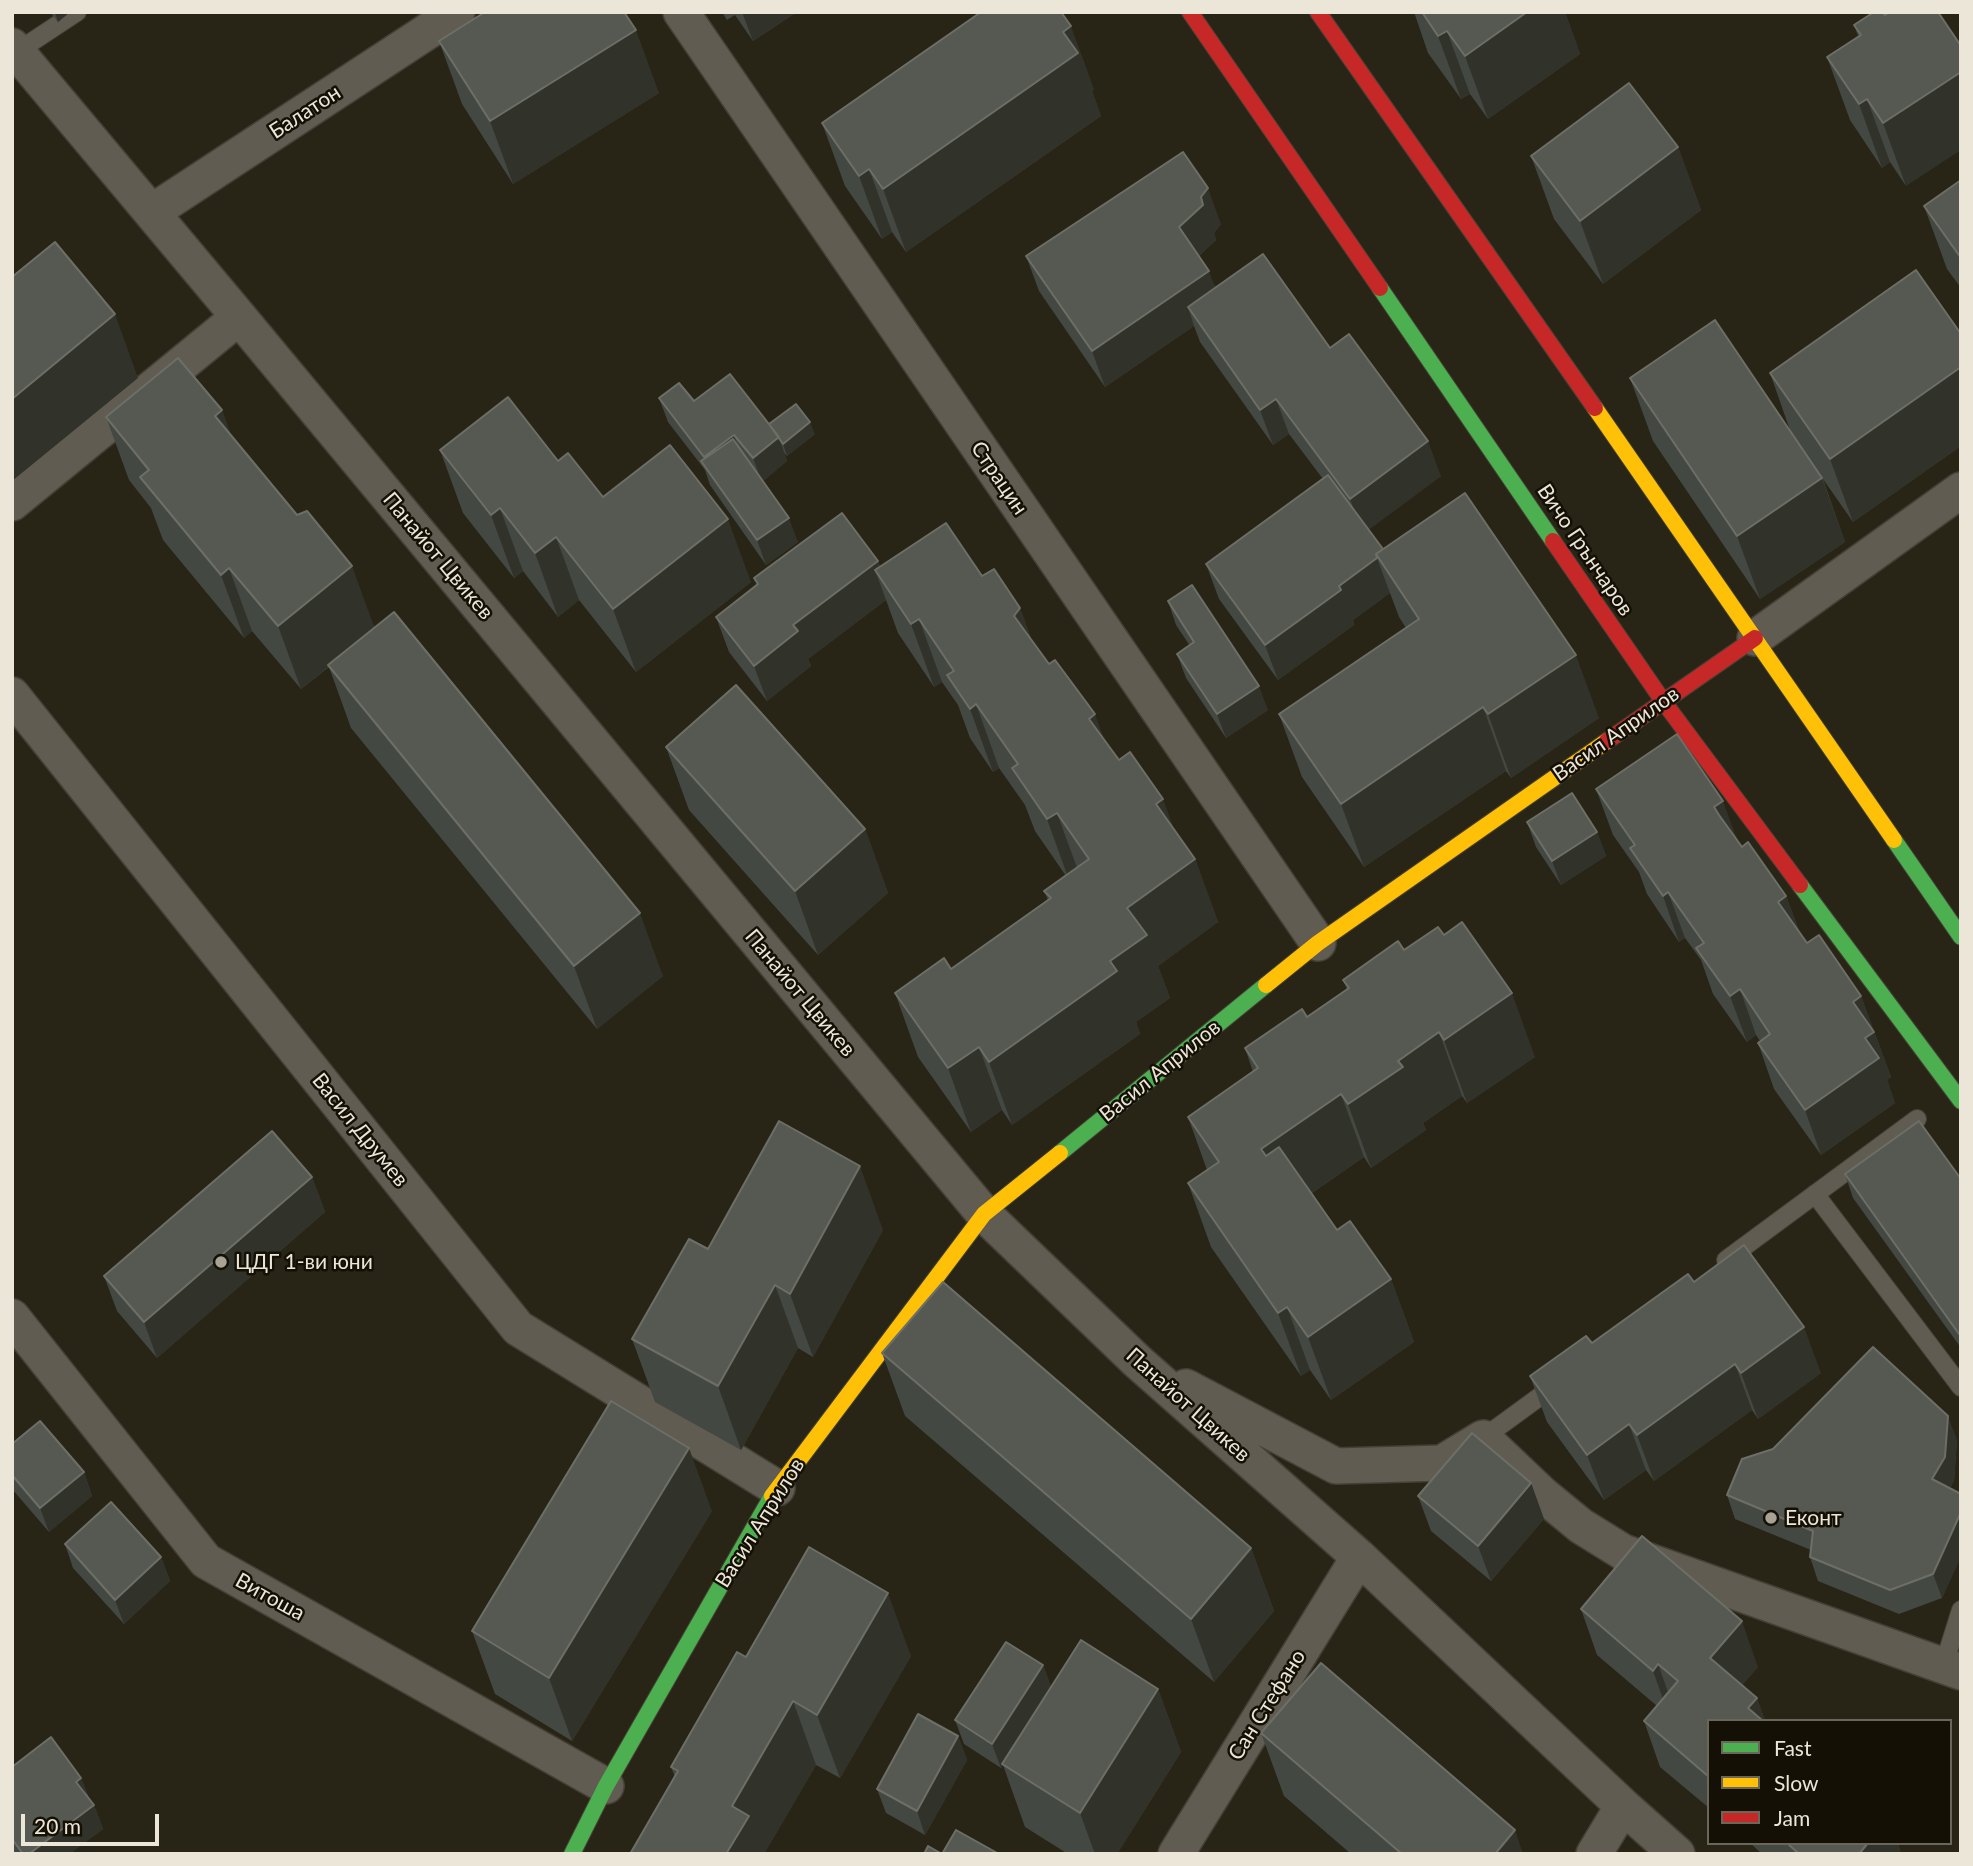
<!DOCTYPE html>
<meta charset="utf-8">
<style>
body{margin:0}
#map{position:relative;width:1973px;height:1866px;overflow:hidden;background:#282416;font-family:Lato,sans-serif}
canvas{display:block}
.frame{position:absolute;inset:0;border:14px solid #ece6d8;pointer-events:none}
.legend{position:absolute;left:1707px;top:1719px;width:245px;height:126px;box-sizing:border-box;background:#141006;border:2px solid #6a665a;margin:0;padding:9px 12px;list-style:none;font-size:21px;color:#ece6d8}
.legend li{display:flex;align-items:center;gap:14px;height:35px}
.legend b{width:35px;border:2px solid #6a665a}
.scale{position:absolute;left:21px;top:1814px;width:138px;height:32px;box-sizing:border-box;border:4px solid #ece6d8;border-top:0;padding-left:9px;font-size:21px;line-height:24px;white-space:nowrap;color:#ece6d8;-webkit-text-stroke:5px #141006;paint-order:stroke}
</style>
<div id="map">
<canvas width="1973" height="1866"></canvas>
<div class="frame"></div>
<ul class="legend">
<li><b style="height:9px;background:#4caf50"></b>Fast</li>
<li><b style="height:9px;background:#ffc107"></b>Slow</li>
<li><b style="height:9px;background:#c62828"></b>Jam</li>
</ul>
<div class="scale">20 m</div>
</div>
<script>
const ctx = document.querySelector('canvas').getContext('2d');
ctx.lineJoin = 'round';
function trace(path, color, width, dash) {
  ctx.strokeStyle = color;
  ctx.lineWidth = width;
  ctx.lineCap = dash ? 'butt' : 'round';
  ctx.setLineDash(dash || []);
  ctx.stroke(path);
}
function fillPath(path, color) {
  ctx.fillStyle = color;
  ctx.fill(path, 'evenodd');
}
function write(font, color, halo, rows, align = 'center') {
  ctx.font = font + ' Lato,sans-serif';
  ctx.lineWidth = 5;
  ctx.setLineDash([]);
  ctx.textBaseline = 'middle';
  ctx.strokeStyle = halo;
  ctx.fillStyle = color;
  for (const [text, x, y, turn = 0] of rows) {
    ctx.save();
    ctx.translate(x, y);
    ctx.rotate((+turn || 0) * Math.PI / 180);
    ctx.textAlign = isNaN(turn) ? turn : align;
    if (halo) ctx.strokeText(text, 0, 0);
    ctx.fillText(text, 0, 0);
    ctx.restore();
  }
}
const lane = new Path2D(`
 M 18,51 L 77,12
 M 1815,1194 L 1961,1387
 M 1726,1260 L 1917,1119
 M 1483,1438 L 1557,1384
 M 1944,1664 L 1961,1610`);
const street = new Path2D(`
 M 681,12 L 1318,943
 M 12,46 L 239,317 L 984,1214 L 1137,1361 L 1359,1557 L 1623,1806 L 1677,1854
 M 152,212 L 457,12
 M 12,503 L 239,317
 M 1755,638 L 1961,490
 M 12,695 L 518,1328 L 777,1488
 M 12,1317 L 206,1561 L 606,1786
 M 1186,1387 L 1336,1466 L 1442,1463 L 1483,1438 L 1542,1494 L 1581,1526 L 1623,1552 L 1961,1672
 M 1176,1854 L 1359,1557
 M 1594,1854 L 1623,1806`);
const fast = new Path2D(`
 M 1380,288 L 1553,541
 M 1894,840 L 1961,937
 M 1800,885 L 1961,1101
 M 1060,1153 L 1266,985
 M 572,1854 L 606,1786 L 772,1496`);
const slow = new Path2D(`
 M 1595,408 L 1894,840
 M 1266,985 L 1318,943 L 1607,741
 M 772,1496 L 984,1214 L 1060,1153`);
const jam = new Path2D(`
 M 1190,12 L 1380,288
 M 1318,12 L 1595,408
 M 1553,541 L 1663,701 L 1800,885
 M 1607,741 L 1755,638`);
trace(lane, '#454036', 20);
trace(street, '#454036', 38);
trace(fast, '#454036', 18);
trace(slow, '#454036', 18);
trace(jam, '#454036', 18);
trace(lane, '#605c52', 18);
trace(street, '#605c52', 35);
trace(fast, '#4caf50', 16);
trace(slow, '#ffc107', 16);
trace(jam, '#c62828', 16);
fillPath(new Path2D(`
 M 50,12 L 70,12 L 58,22 Z
 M 722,12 L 797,12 L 753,41 L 735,15 L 727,20 Z
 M 1414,12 L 1565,12 L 1580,54 L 1488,119 L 1470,94 L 1461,99 L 1428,53 Z
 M 1874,12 L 1906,186 L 1890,162 L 1882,168 L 1850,120 L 1827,57 L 1858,36 L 1854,25 Z
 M 439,41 L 659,93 L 513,184 L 462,104 Z
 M 1094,89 L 1092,91 L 1101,116 L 906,252 L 892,232 L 882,239 L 845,186 L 822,123 Z
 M 1678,147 L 1701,210 L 1603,284 L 1554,219 L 1531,156 Z
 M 1961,180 L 1961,288 L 1947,269 L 1924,206 Z
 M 1221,224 L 1214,233 L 1216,240 L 1199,256 L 1216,288 L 1330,348 L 1441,476 L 1368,530 L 1383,549 L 1599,718 L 1511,778 L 1506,771 L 1364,867 L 1302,777 L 1279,714 L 1406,628 L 1399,617 L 1390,593 L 1353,620 L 1354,625 L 1278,680 L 1219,599 L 1206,564 L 1323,479 L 1289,434 L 1273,445 L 1200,342 L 1194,326 L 1105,387 L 1039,291 L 1026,256 Z
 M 1961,334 L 1961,446 L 1853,522 L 1823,479 L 1845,542 L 1760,599 L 1653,441 L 1630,378 L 1791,433 L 1770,373 Z
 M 659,398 L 694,401 L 769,424 L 815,434 L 787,456 L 784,453 L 787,461 L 763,481 L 798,542 L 766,565 L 710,485 L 705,470 L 668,422 Z
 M 222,410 L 230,433 L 375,627 L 663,976 L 597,1029 L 351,728 L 329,667 L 301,689 L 252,631 L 244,638 L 163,540 L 151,508 L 129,480 L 106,417 Z
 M 440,450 L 603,497 L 751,582 L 636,672 L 579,600 L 558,617 L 523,571 L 514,578 L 463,513 Z
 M 878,561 L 880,566 L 982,576 L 1020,608 L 1032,641 L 1119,760 L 1176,832 L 1195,859 L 1218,922 L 1158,966 L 1170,998 L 1136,1022 L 1140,1034 L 1012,1125 L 1002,1110 L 971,1132 L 918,1057 L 895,993 L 951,969 L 1048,900 L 1044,891 L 1066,876 L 1035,831 L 1025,805 L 999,768 L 993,772 L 970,738 L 958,705 L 942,682 L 934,687 L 898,633 L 886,600 L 808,659 L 811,666 L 767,701 L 729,652 L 716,617 L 757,585 L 754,578 Z
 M 1168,601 L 1268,710 L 1226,738 L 1186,678 L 1177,654 L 1190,646 L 1176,625 Z
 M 666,747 L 865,829 L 888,893 L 818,955 L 689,810 Z
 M 1596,789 L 1738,842 L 1786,896 L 1800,933 L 1807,943 L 1861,996 L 1891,1077 L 1887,1080 L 1895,1103 L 1821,1155 L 1774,1089 L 1758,1043 L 1760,1041 L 1756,1035 L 1747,1042 L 1713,994 L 1701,960 L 1685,938 L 1679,942 L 1647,894 L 1639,872 L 1613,835 Z
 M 1527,822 L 1597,832 L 1606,856 L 1561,885 L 1536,847 Z
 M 1444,935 L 1535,1057 L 1467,1103 L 1462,1096 L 1423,1123 L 1426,1130 L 1371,1168 L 1364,1157 L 1312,1193 L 1337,1230 L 1391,1279 L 1414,1342 L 1331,1400 L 1310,1370 L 1301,1376 L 1211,1247 L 1188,1183 L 1207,1170 L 1188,1117 L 1253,1072 L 1245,1048 L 1307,1017 L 1347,989 L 1343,980 L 1404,950 Z
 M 1845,1174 L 1961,1179 L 1961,1348 L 1853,1198 Z
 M 312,1177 L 325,1212 L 157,1358 L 117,1311 L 104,1276 Z
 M 883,1230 L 813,1357 L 798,1348 L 741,1450 L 655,1402 L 632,1339 L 708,1249 Z
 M 1694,1282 L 1821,1373 L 1758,1419 L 1752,1410 L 1654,1481 L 1646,1470 L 1604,1500 L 1547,1422 L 1530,1376 L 1592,1343 Z
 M 882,1353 L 1251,1548 L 1274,1611 L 1214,1682 L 905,1416 Z
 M 1957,1440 L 1954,1481 L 1950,1488 L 1961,1494 L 1961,1556 L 1942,1598 L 1899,1614 L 1818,1581 L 1810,1557 L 1811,1550 L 1735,1519 L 1727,1495 Z
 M 12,1444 L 84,1472 L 92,1496 L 49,1532 L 12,1489 Z
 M 1531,1483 L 1544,1519 L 1491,1581 L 1431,1531 L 1418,1496 Z
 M 712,1511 L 572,1741 L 495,1694 L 472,1631 Z
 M 65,1544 L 161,1557 L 170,1581 L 124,1624 L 73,1568 Z
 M 1581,1609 L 1758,1667 L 1742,1685 L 1757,1698 L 1765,1721 L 1709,1721 L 1709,1808 L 1660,1767 L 1644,1721 L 1657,1706 L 1597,1655 Z
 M 911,1656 L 840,1778 L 816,1765 L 764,1854 L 630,1854 L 675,1777 L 671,1767 L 746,1657 Z
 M 1043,1665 L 1051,1687 L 1158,1689 L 1181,1752 L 1117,1854 L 1068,1854 L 1025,1827 L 1003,1765 L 1001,1768 L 964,1744 L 955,1720 Z
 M 1261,1733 L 1523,1854 L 1351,1854 L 1284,1796 Z
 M 958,1736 L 967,1760 L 925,1835 L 886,1813 L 877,1789 Z
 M 12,1767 L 81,1778 L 89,1798 L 94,1805 L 103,1829 L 69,1854 L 14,1854 L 12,1851 Z
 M 1750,1843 L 1898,1843 L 1901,1854 L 1762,1854 Z`), '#444842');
fillPath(new Path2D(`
 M 55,12 L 70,12 L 58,22 Z
 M 742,12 L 797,12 L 753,41 Z
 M 1527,12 L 1565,12 L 1580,54 L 1488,119 L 1465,56 Z
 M 1071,26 L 1094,89 L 1092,91 L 1101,116 L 906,252 L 883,189 L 1063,32 Z
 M 636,30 L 659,93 L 513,184 L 490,121 Z
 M 1447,31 L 1470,94 L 1461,99 L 1438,36 Z
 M 1961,72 L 1961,150 L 1906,186 L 1883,123 Z
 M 1867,99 L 1890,162 L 1882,168 L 1859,104 Z
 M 1678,147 L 1701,210 L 1603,284 L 1580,221 Z
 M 869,169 L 892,232 L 882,239 L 859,176 Z
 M 1208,188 L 1221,224 L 1214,233 L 1216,240 L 1192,262 L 1179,227 Z
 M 1209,271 L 1222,306 L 1188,307 L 1194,326 L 1105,387 L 1092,351 Z
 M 115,314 L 138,378 L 12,481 L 12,399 Z
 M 1961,367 L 1961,446 L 1853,522 L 1830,459 Z
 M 1276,399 L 1289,434 L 1273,445 L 1260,410 Z
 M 222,410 L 245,473 L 215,416 Z
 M 810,422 L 815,434 L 787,456 L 783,444 Z
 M 734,435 L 742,459 L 710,473 L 704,457 Z
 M 779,437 L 787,461 L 762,482 L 753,458 Z
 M 1428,441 L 1441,476 L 1363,534 L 1350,499 Z
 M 1822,478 L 1845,542 L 1760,599 L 1737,536 Z
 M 500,508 L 523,571 L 514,578 L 491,515 Z
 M 789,518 L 798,542 L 766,565 L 757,540 Z
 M 728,519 L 751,582 L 636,672 L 613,609 Z
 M 556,537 L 579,600 L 558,617 L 535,553 Z
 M 1377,558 L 1390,593 L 1353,620 L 1354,625 L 1278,680 L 1265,645 L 1339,586 Z
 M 878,561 L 889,591 L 875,570 L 886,600 L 808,659 L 811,666 L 767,701 L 754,666 L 793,625 Z
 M 352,566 L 375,629 L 301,689 L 278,626 Z
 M 229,568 L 252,631 L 244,638 L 221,575 Z
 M 1020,608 L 1043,671 L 1014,616 Z
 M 919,619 L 942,682 L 934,687 L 911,624 Z
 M 1576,655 L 1599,718 L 1511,778 L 1488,714 Z
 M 1259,686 L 1268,710 L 1226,738 L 1217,714 Z
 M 976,704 L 999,768 L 993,772 L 970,709 Z
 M 1483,707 L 1506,771 L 1364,867 L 1341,804 Z
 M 1095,714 L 1118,778 L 1089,719 Z
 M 1163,799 L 1186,862 L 1156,804 Z
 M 1723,801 L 1740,847 L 1714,807 Z
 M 1057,813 L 1080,876 L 1070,883 L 1047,819 Z
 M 865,829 L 888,893 L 818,955 L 795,891 Z
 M 1597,832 L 1606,856 L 1561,885 L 1552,861 Z
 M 1195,859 L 1218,922 L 1158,966 L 1170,998 L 1136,1022 L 1140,1034 L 1012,1125 L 989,1062 L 1110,961 L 1127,908 Z
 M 1668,892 L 1685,938 L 1679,942 L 1663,896 Z
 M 1786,896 L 1803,942 L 1778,902 Z
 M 640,913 L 663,976 L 597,1029 L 574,966 Z
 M 1740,989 L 1756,1035 L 1747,1042 L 1730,996 Z
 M 1512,993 L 1535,1057 L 1467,1103 L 1444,1040 Z
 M 1861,996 L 1891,1077 L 1887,1080 L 1895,1103 L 1821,1155 L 1805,1110 L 1853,1002 Z
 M 1439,1032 L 1462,1096 L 1423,1123 L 1426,1130 L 1371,1168 L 1348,1104 L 1398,1061 Z
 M 979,1047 L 1002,1110 L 971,1132 L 948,1068 Z
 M 1341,1094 L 1364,1157 L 1284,1212 L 1261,1149 Z
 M 860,1166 L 883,1230 L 813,1357 L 790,1294 Z
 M 312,1177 L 325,1212 L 157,1358 L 144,1322 Z
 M 1391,1279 L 1414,1342 L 1331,1400 L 1308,1337 Z
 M 775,1285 L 798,1348 L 741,1450 L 718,1386 Z
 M 1287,1307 L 1310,1370 L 1301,1376 L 1278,1313 Z
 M 1804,1327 L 1821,1373 L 1758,1419 L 1741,1373 Z
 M 1735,1364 L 1752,1410 L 1654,1481 L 1637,1435 Z
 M 1948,1416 L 1957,1440 L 1954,1481 L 1941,1503 L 1932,1479 Z
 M 1629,1424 L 1646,1470 L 1604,1500 L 1587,1455 Z
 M 689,1448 L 712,1511 L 572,1741 L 549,1678 Z
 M 84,1472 L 92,1496 L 49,1532 L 40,1508 Z
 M 1531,1483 L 1544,1519 L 1491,1581 L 1478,1546 Z
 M 1961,1512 L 1961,1556 L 1942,1598 L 1933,1574 Z
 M 1251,1548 L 1274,1611 L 1214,1682 L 1191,1619 Z
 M 161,1557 L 170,1581 L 124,1624 L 115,1600 Z
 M 888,1593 L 911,1656 L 840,1778 L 817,1715 Z
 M 1742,1621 L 1758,1667 L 1727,1703 L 1710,1658 Z
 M 1658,1664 L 1674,1709 L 1669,1716 L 1653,1671 Z
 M 1043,1665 L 1052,1690 L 1001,1768 L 992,1744 Z
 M 1158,1689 L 1181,1752 L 1117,1854 L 1095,1854 L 1080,1813 Z
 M 1757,1698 L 1765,1721 L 1753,1721 L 1748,1708 Z
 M 793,1701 L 816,1765 L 764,1854 L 726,1854 L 732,1806 Z
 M 958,1736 L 967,1760 L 925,1835 L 917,1811 Z
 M 81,1778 L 90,1802 L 76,1782 Z
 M 94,1805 L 103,1829 L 69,1854 L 29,1854 Z
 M 1515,1830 L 1523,1854 L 1495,1854 Z
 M 1868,1843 L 1898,1843 L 1901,1854 L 1859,1854 Z`), '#31322a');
const building = new Path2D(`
 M 485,12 L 624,12 L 636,30 L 490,121 L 439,41 Z
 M 981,12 L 1061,12 L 1071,26 L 1063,32 L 1078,53 L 883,189 L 869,169 L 859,176 L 822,123 Z
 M 1422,12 L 1527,12 L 1465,56 L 1447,31 L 1438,36 Z
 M 1874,12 L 1882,12 L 1885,15 L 1890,12 L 1938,12 L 1961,46 L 1961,72 L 1883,123 L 1867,99 L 1859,104 L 1827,57 L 1861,35 L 1854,25 Z
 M 1629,83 L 1678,147 L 1580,221 L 1531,156 Z
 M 1183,152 L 1208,188 L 1201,197 L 1203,205 L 1179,227 L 1209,271 L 1092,351 L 1026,256 Z
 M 1961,180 L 1961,258 L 1924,206 Z
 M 55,242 L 115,314 L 12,399 L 12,277 Z
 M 1263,254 L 1330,348 L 1349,334 L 1428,441 L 1350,499 L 1276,399 L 1260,410 L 1188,307 Z
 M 1916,270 L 1961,334 L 1961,367 L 1830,459 L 1770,373 Z
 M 1715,320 L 1822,478 L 1737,536 L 1630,378 Z
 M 178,358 L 222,410 L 215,416 L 297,515 L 307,511 L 352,566 L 278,626 L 229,568 L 221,575 L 140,477 L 149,470 L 106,417 Z
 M 730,374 L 779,437 L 753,458 L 734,435 L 704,457 L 659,398 L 679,383 L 694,401 Z
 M 508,397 L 558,461 L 568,453 L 603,497 L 670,445 L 728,519 L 613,609 L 556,537 L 535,553 L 500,508 L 491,515 L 440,450 Z
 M 796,404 L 810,422 L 783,444 L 769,424 Z
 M 733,439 L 789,518 L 757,540 L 701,461 Z
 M 1328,475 L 1383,549 L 1376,554 L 1377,558 L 1339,586 L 1341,590 L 1265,645 L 1206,564 Z
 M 1465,493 L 1576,655 L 1488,714 L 1483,707 L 1341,804 L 1279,714 L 1419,619 L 1376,554 Z
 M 842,513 L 878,561 L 793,625 L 798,631 L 754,666 L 716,617 L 758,584 L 754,578 Z
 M 946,523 L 982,576 L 994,569 L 1020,608 L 1014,616 L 1049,664 L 1055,660 L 1095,714 L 1089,719 L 1119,760 L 1130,752 L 1163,799 L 1156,804 L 1195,859 L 1127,908 L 1147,935 L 1110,961 L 1117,971 L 989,1062 L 979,1047 L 948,1068 L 895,993 L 944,958 L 951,969 L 1051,898 L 1044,891 L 1089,859 L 1057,813 L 1047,819 L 1012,768 L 1018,764 L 976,704 L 970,709 L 947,675 L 954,671 L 919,619 L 911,624 L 875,570 Z
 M 1192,585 L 1259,686 L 1217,714 L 1177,654 L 1194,642 L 1168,601 Z
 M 394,612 L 640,913 L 574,966 L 328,665 Z
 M 736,685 L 865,829 L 795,891 L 666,747 Z
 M 1677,734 L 1723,801 L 1714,807 L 1719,815 L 1742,847 L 1748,842 L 1786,896 L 1778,902 L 1807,943 L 1819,935 L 1861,996 L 1853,1002 L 1874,1032 L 1865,1038 L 1879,1058 L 1805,1110 L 1758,1043 L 1770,1034 L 1740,989 L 1730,996 L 1696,948 L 1704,943 L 1668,892 L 1663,896 L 1630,848 L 1635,845 L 1596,789 Z
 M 1572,793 L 1597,832 L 1552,861 L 1527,822 Z
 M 1462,922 L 1512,993 L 1444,1040 L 1439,1032 L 1398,1061 L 1403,1067 L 1348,1104 L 1341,1094 L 1261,1149 L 1266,1156 L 1279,1147 L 1337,1230 L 1350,1221 L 1391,1279 L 1308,1337 L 1287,1307 L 1278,1313 L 1188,1183 L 1219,1162 L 1188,1117 L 1258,1068 L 1245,1048 L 1302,1009 L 1307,1017 L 1349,988 L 1343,980 L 1398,941 L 1404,950 L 1438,927 L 1444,935 Z
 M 779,1121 L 860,1166 L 790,1294 L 775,1285 L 718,1386 L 632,1339 L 689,1239 L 708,1249 Z
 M 1919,1121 L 1961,1179 L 1961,1332 L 1959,1334 L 1845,1174 Z
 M 272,1131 L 312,1177 L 144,1322 L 104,1276 Z
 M 1744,1245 L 1804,1327 L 1741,1373 L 1735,1364 L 1637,1435 L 1629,1424 L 1587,1455 L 1530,1376 L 1586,1336 L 1592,1343 L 1688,1274 L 1694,1282 Z
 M 943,1282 L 1251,1548 L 1191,1619 L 882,1353 Z
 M 1873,1347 L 1948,1416 L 1945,1457 L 1932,1479 L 1961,1494 L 1961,1512 L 1933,1574 L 1890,1590 L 1810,1557 L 1813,1531 L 1727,1495 L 1742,1459 L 1773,1449 Z
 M 611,1401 L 689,1448 L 549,1678 L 472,1631 Z
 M 40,1421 L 84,1472 L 40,1508 L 12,1475 L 12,1444 Z
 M 1472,1433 L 1531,1483 L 1478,1546 L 1418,1496 Z
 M 111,1502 L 161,1557 L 115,1600 L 65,1544 Z
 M 1642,1536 L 1742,1621 L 1710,1658 L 1757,1698 L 1748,1708 L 1763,1721 L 1709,1721 L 1709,1777 L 1644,1721 L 1678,1681 L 1658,1664 L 1653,1671 L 1581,1609 Z
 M 809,1547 L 888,1593 L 817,1715 L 793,1701 L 732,1806 L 749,1816 L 726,1854 L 630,1854 L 678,1771 L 671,1767 L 737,1652 L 746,1657 Z
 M 1081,1640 L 1158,1689 L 1080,1813 L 1002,1764 Z
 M 1006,1642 L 1043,1665 L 992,1744 L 955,1720 Z
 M 1321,1663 L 1515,1830 L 1495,1854 L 1402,1854 L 1261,1733 Z
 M 918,1714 L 958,1736 L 917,1811 L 877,1789 Z
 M 51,1737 L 81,1778 L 76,1782 L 94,1805 L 29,1854 L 23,1854 L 12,1839 L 12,1767 Z
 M 956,1830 L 999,1854 L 942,1854 Z
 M 1787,1843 L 1868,1843 L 1859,1854 L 1799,1854 Z
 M 928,1846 L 942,1854 L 924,1854 Z`);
fillPath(building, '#565952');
trace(building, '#6d6f67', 2);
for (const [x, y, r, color] of [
 [221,1262,7,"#a7a294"],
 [1771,1518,7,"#a7a294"]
]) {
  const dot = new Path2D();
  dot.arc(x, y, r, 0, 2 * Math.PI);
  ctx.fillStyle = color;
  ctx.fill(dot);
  trace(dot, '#141006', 2.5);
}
write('21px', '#ece6d8', '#141006', [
 ["Балатон",305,112,-33],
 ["Страцин",999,478,56],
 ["Вичо Грънчаров",1585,550,56],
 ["Панайот Цвикев",438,556,50],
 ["Васил Априлов",1616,734,-35],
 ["Панайот Цвикев",800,993,50],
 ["Васил Априлов",1160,1071,-39],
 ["Васил Друмев",360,1130,51],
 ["Панайот Цвикев",1188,1405,42],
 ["Васил Априлов",760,1523,-58],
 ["Витоша",270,1597,29],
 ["Сан Стефано",1267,1705,-58]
]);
write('21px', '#ece6d8', '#141006', [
 ["ЦДГ 1-ви юни",235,1262],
 ["Еконт",1785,1518]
], 'left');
</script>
